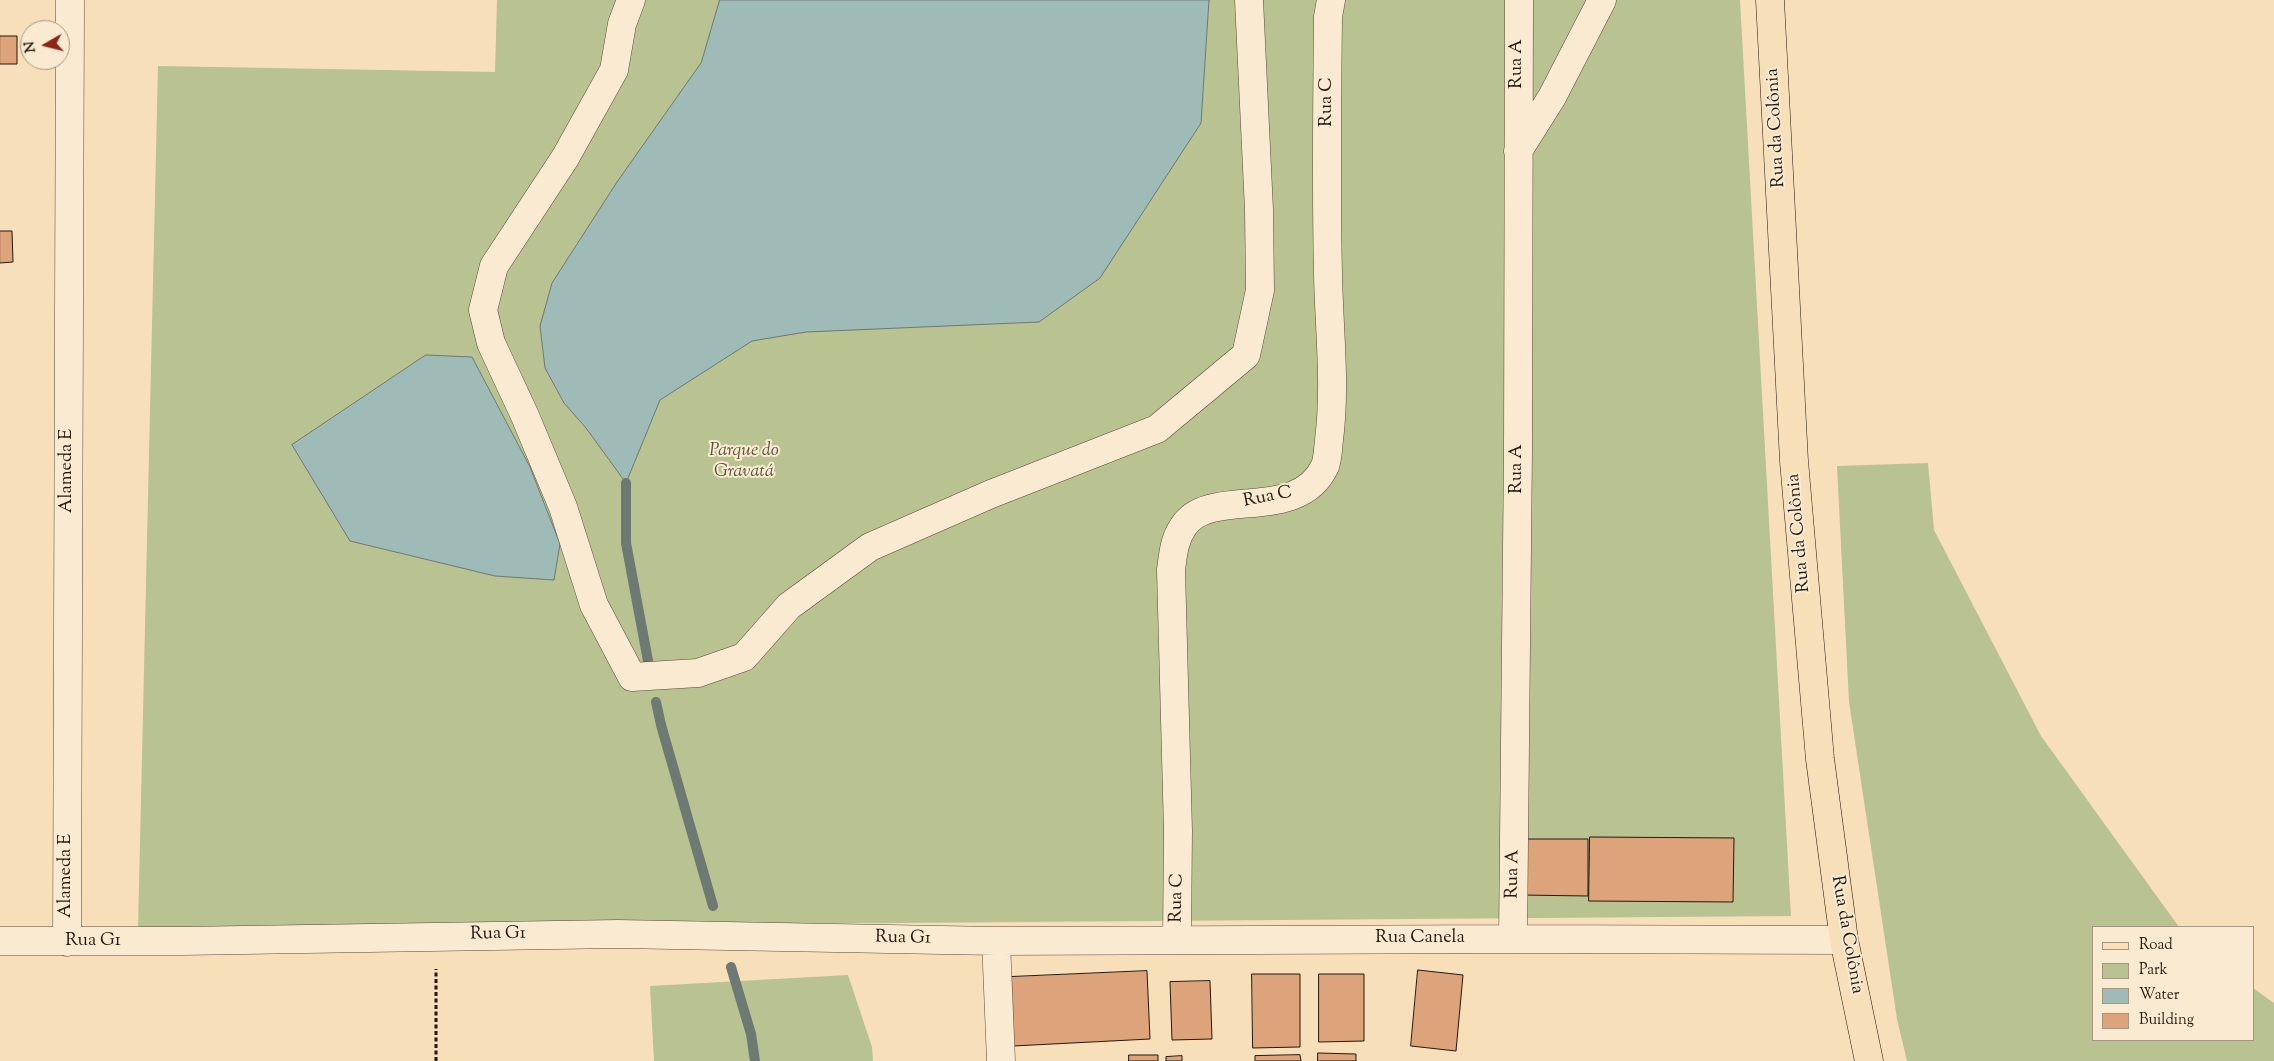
<!DOCTYPE html>
<meta charset="utf-8">
<style>
body{margin:0}
#map{position:relative;width:2274px;height:1061px;overflow:hidden;background:#f7dfb9;font-family:"Sorts Mill Goudy",serif}
canvas{display:block}
.legend{position:absolute;left:2092px;top:926px;width:162px;height:115px;box-sizing:border-box;background:#faead2;border:1px solid #a49683;margin:0;padding:6px 9px;list-style:none;font-size:15px;color:#24170d}
.legend li{display:flex;align-items:center;gap:10px;height:25px}
.legend b{width:25px;border:1px solid #a49683}
.north{position:absolute;left:20px;top:20px;width:50px;height:50px;box-sizing:border-box;background:#faead2;border:1px solid #a49683;border-radius:50%;rotate:262deg;font-size:14px;font-weight:700;line-height:20px;text-align:center;color:#24170d}
.north::after{content:'';display:block;margin:auto;width:18px;height:22px;background:#8f2418;clip-path:polygon(50% 0,100% 100%,50% 72%,0 100%)}
</style>
<div id="map">
<canvas width="2274" height="1061"></canvas>
<ul class="legend">
<li><b style="height:6px;background:#f7dfb9"></b>Road</li>
<li><b style="height:14px;background:#b9c291"></b>Park</li>
<li><b style="height:14px;background:#9fbbb7"></b>Water</li>
<li><b style="height:14px;background:#dda47b"></b>Building</li>
</ul>
<div class="north">N</div>
</div>
<script>
const ctx = document.querySelector('canvas').getContext('2d');
ctx.lineJoin = 'round';
function fillPath(path, color) {
  ctx.fillStyle = color;
  ctx.fill(path, 'evenodd');
}
function trace(path, color, width, dash) {
  ctx.strokeStyle = color;
  ctx.lineWidth = width;
  ctx.lineCap = dash ? 'butt' : 'round';
  ctx.setLineDash(dash || []);
  ctx.stroke(path);
}
function write(font, color, halo, rows, align = 'center') {
  ctx.font = font + ' "Sorts Mill Goudy",serif';
  ctx.lineWidth = 4;
  ctx.setLineDash([]);
  ctx.textBaseline = 'middle';
  ctx.strokeStyle = halo;
  ctx.fillStyle = color;
  for (const [text, x, y, turn = 0] of rows) {
    ctx.save();
    ctx.translate(x, y);
    ctx.rotate((+turn || 0) * Math.PI / 180);
    ctx.textAlign = isNaN(turn) ? turn : align;
    if (halo) ctx.strokeText(text, 0, 0);
    ctx.fillText(text, 0, 0);
    ctx.restore();
  }
}
fillPath(new Path2D(`
 M 497,0 L 1740,0 L 1791,916 L 138,929 L 158,66 L 495,72 Z
 M 1928,463 L 1934,530 L 2041,736 L 2179,927 L 2093,927 L 2093,1040 L 2253,1040 L 2253,988 L 2274,1003 L 2274,1061 L 1907,1061 L 1897,1019 L 1849,702 L 1837,466 Z
 M 848,975 L 872,1047 L 873,1061 L 654,1061 L 650,986 Z`), '#b9c291');
const water = new Path2D(`
 M 720,0 L 1209,0 L 1201,123 L 1100,278 L 1039,322 L 806,332 L 752,341 L 660,400 L 626,483 L 586,428 L 564,403 L 545,368 L 540,326 L 552,283 L 617,182 L 701,63 Z
 M 426,355 L 472,357 L 530,467 L 560,544 L 554,580 L 495,576 L 350,541 L 292,445 Z`);
fillPath(water, '#9fbbb7');
trace(water, '#6e7973', 1);
trace(new Path2D(`
 M 626,483 L 626,543 L 649,666
 M 656,702 L 661,725 L 713,906
 M 731,967 L 751,1034 L 755,1061`), '#6e7973', 10);
const building = new Path2D(`
 M 0,36 L 17,36 L 17,64 L 0,64 Z
 M 0,231 L 12,231 L 13,262 L 0,263 Z
 M 1590,837 L 1734,838 L 1733,902 L 1589,901 Z
 M 1521,839 L 1588,839 L 1588,896 L 1520,895 Z
 M 1418,970 L 1463,975 L 1456,1051 L 1411,1046 Z
 M 1147,971 L 1150,1039 L 1013,1046 L 1010,977 Z
 M 1252,974 L 1300,974 L 1300,1047 L 1253,1048 Z
 M 1319,974 L 1364,974 L 1364,1041 L 1319,1042 Z
 M 1210,981 L 1212,1039 L 1172,1040 L 1170,982 Z
 M 1318,1053 L 1356,1054 L 1356,1061 L 1318,1061 Z
 M 1129,1055 L 1158,1055 L 1158,1061 L 1129,1061 Z
 M 1300,1055 L 1301,1061 L 1255,1061 L 1255,1056 Z
 M 1182,1056 L 1182,1061 L 1166,1061 L 1166,1057 Z`);
fillPath(building, '#dda47b');
trace(building, '#24170d', 1);
const minor = new Path2D(`
 M 631,0 L 622,24 L 614,70 L 565,158 L 494,266 L 483,310 L 491,343 L 525,416 L 563,507 L 594,605 L 632,677 L 698,673 L 744,657 L 789,606 L 870,547 L 991,494 L 1157,429 L 1246,355 L 1260,290 L 1259,210 L 1249,0
 M 1518,151 L 1552,97 L 1602,0
 M 1513,939 L 1518,450 L 1519,0
 M 1177,940 L 1178,831 L 1171,570 C 1173,555 1174,540 1183,527 C 1209,485 1298,525 1325,466 C 1328,458 1328,448 1329,440 C 1336,385 1329,329 1328,274 C 1326,188 1327,103 1328,17 L 1331,0
 M 0,941 L 182,941 L 618,934 L 996,941 L 1513,939 L 1844,940
 M 996,941 L 1001,1061
 M 67,942 L 70,0`);
const major = new Path2D(`
 M 1770,0 L 1794,461 L 1820,759 L 1844,940 L 1869,1061`);
trace(minor, '#594938', 29);
trace(major, '#24170d', 29);
trace(new Path2D(`
 M 436,1061 L 436,969`), '#24170d', 3, [4, 2.5]);
trace(minor, '#faead2', 28);
trace(major, '#f7dfb9', 28);
write('18px', '#24170d', '#faead2', [
 ["Rua A",1518,64,-90],
 ["Rua C",1328,102,-90],
 ["Rua da Colônia",1777,128,-93],
 ["Rua A",1518,469,-90],
 ["Alameda E",68,471,-90],
 ["Rua C",1268,498,-11],
 ["Rua da Colônia",1800,533,-95],
 ["Rua A",1514,874,-89],
 ["Alameda E",67,876,-90],
 ["Rua C",1178,898,-89],
 ["Rua G1",498,935,-1],
 ["Rua da Colônia",1846,935,80],
 ["Rua G1",903,939,1],
 ["Rua Canela",1420,939],
 ["Rua G1",93,942]
]);
write('italic 18px', '#58533b', '#faead2', [
 ["Parque do",744,452],
 ["Gravatá",744,473]
]);
</script>
